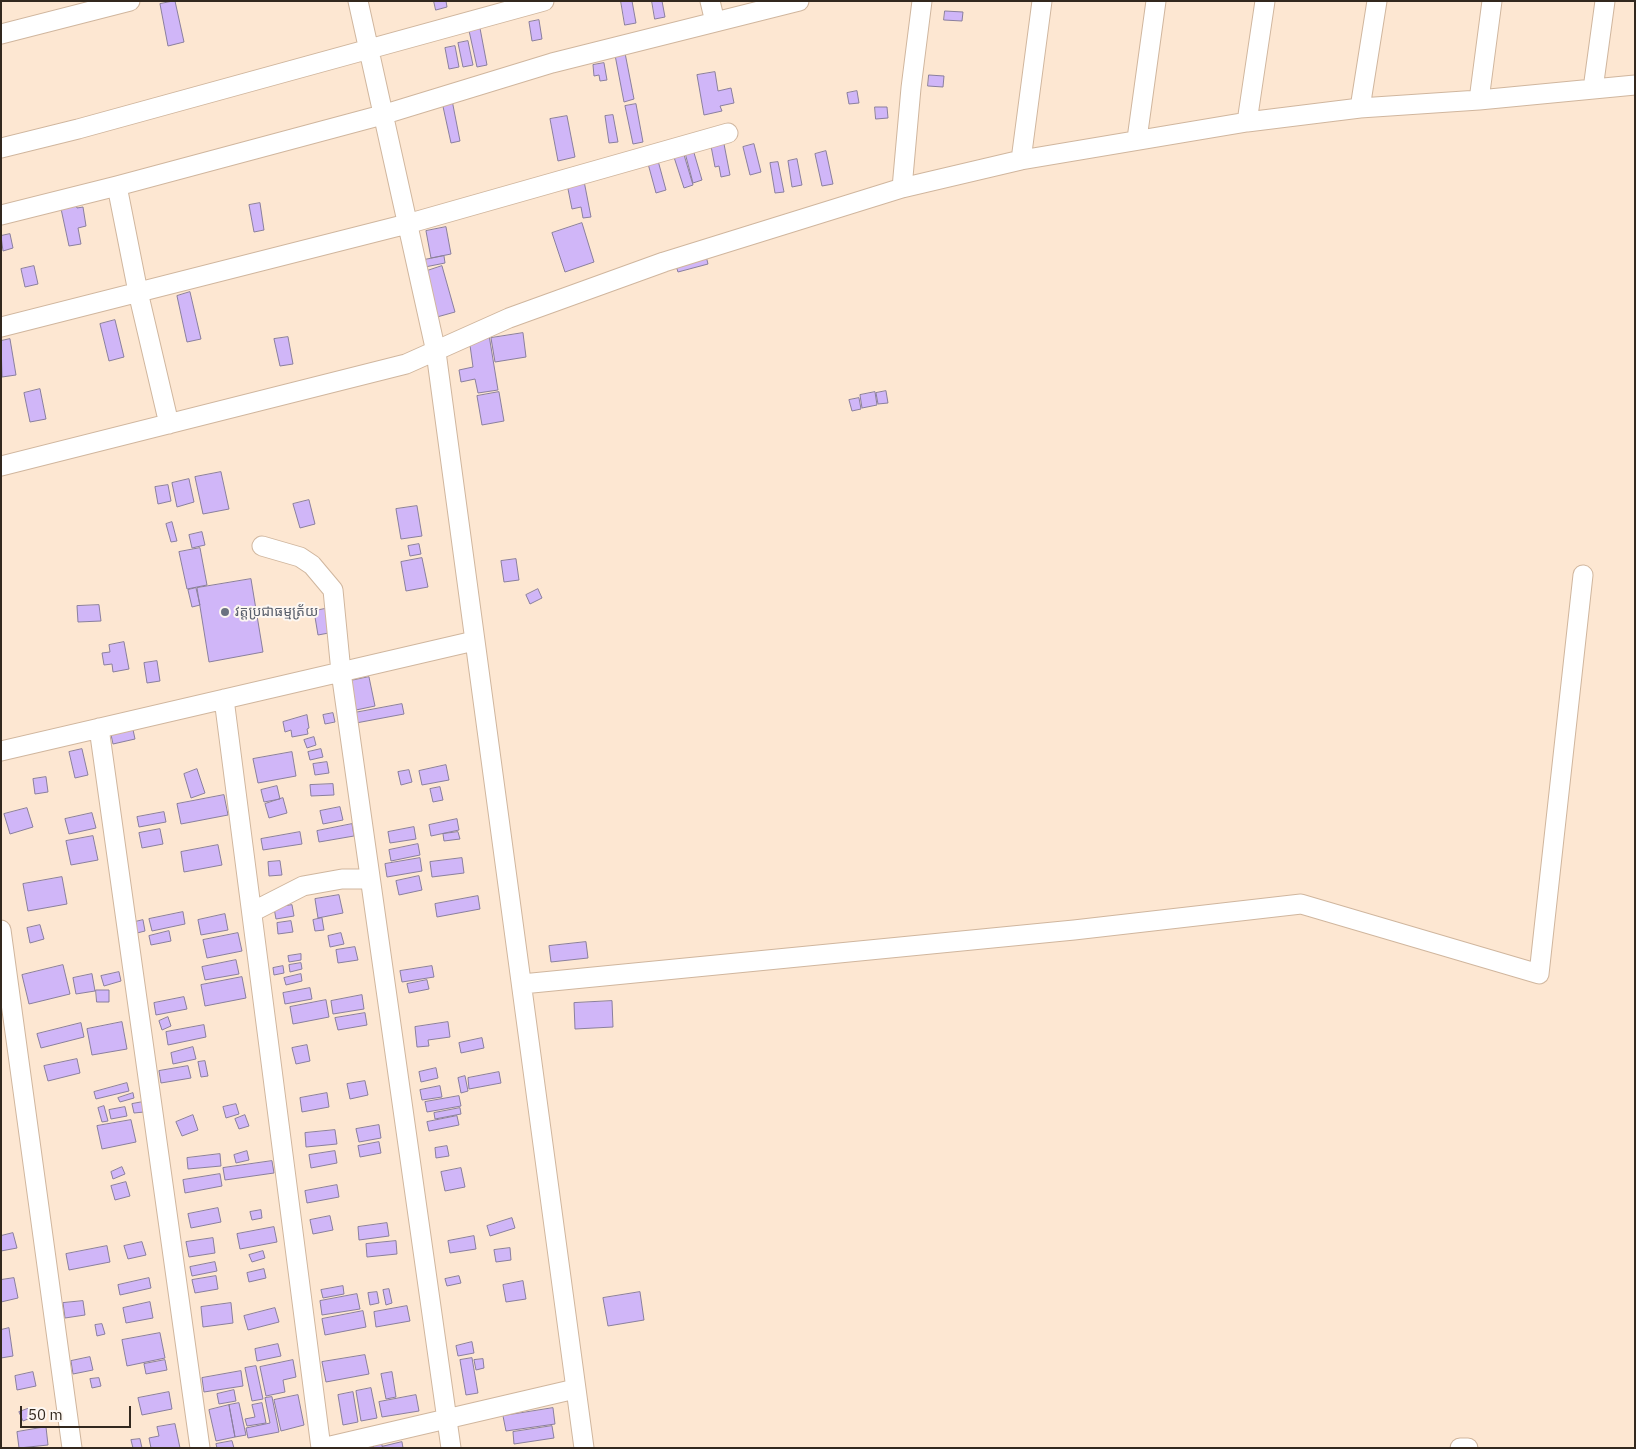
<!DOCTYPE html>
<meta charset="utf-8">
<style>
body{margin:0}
#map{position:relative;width:1636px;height:1449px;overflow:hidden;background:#fde7d2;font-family:"IBM Plex Sans",sans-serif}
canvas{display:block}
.frame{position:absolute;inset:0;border:2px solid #32281e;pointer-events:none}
.scale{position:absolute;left:20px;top:1406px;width:111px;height:22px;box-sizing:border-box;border:2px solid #32281e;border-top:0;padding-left:6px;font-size:15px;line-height:18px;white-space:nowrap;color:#32281e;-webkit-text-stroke:4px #fdf7f2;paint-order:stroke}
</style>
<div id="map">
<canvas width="1636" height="1449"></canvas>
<div class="frame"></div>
<div class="scale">50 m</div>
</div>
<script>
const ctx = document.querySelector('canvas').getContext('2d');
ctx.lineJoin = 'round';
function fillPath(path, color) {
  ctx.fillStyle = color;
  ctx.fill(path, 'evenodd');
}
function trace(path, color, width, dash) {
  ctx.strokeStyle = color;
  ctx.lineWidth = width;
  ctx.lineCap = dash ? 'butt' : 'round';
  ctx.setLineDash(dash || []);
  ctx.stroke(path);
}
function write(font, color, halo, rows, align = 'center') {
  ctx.font = font + ' "IBM Plex Sans","Noto Sans Khmer",sans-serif';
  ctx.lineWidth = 4;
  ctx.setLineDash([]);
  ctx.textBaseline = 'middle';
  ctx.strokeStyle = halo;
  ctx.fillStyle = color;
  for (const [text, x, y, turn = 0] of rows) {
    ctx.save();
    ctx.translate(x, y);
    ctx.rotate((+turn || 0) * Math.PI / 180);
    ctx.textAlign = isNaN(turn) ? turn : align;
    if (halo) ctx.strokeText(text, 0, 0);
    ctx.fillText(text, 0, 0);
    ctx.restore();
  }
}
const building = new Path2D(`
 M 175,1 L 184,42 L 168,46 L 160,4 Z
 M 434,1 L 446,1 L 447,7 L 436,10 Z
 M 621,1 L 632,1 L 636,23 L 625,25 Z
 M 652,1 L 662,1 L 665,17 L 655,19 Z
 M 945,11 L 963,12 L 962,21 L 944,20 Z
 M 539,20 L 542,39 L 532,41 L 529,22 Z
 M 479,23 L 487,65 L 477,67 L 468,26 Z
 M 468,41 L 473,65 L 463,67 L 458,43 Z
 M 455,46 L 459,67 L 449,69 L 445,48 Z
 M 625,53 L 634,99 L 624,102 L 615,55 Z
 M 604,63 L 607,80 L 600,81 L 599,75 L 594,76 L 593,65 Z
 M 715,72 L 718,91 L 731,88 L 734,103 L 720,106 L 722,111 L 704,115 L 697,75 Z
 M 929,75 L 944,76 L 943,87 L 928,86 Z
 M 857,91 L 859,103 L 849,104 L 847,93 Z
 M 452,100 L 460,141 L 451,143 L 442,102 Z
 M 636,104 L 643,142 L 633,144 L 625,106 Z
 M 875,107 L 887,107 L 888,118 L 876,119 Z
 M 613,115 L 618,142 L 609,143 L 605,116 Z
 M 567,116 L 575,157 L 558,161 L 550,119 Z
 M 724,144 L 730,175 L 721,177 L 719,166 L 715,167 L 711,146 Z
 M 754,144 L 761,172 L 750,175 L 743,147 Z
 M 692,146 L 702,180 L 693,183 L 684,149 Z
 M 682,148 L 693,185 L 684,188 L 672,151 Z
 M 826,151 L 833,184 L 822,186 L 815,154 Z
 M 657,157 L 666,190 L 656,193 L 647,160 Z
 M 797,159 L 802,185 L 792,187 L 788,161 Z
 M 778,162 L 784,192 L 775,193 L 770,163 Z
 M 584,181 L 591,217 L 583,218 L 581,207 L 572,209 L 567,184 Z
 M 75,201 L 77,208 L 83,207 L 86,226 L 78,228 L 81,244 L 69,246 L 60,204 Z
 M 260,203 L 264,230 L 254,232 L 249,205 Z
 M 582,223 L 594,262 L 565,272 L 552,233 Z
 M 446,227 L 451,254 L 431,258 L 426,231 Z
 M 10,234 L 13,248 L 3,251 L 1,236 Z
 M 705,252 L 708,264 L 678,272 L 674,260 Z
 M 444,256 L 445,263 L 425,267 L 424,260 Z
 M 34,266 L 38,284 L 25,287 L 21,269 Z
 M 442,266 L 455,312 L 437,317 L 424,272 Z
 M 190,292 L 201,339 L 187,342 L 177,296 Z
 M 115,320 L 124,357 L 109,361 L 100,324 Z
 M 523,333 L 526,357 L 495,362 L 491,338 Z
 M 489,335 L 498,390 L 478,393 L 475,379 L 461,382 L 459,370 L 473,367 L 469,338 Z
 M 288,337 L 293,364 L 280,366 L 274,339 Z
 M 10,339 L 16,375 L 2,377 L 1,341 Z
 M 40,389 L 46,419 L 30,422 L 24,393 Z
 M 886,391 L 888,403 L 878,404 L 876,393 Z
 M 499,392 L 504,421 L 482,425 L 477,396 Z
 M 875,392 L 877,405 L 862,408 L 860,395 Z
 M 859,398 L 861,409 L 852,411 L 849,400 Z
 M 221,472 L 229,509 L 203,514 L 195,477 Z
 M 189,479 L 194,502 L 177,507 L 172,483 Z
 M 168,485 L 171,501 L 158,504 L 155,487 Z
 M 309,500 L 315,524 L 300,528 L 293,504 Z
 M 417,506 L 422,536 L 401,539 L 396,509 Z
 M 172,522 L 177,541 L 171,542 L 166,524 Z
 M 202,532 L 205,545 L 192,548 L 189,535 Z
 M 419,544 L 421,554 L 410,556 L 408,546 Z
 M 200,548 L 207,585 L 187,589 L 179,552 Z
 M 422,558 L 428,587 L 406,591 L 401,562 Z
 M 516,559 L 519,580 L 504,582 L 501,561 Z
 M 251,579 L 263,652 L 209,662 L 197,588 Z
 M 196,588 L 200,605 L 192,607 L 188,590 Z
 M 538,589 L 542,598 L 530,604 L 526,595 Z
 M 99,605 L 101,621 L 78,622 L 77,606 Z
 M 330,608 L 334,632 L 318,635 L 314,611 Z
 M 124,642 L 129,669 L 113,672 L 112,664 L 104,665 L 102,653 L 110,652 L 109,645 Z
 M 157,661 L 160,681 L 147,683 L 144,663 Z
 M 369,677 L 375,706 L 356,710 L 350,681 Z
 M 402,704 L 404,714 L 356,723 L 354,713 Z
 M 333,713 L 335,722 L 325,724 L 323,715 Z
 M 307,715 L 309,728 L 307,729 L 308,734 L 292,737 L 291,730 L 285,732 L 283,722 Z
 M 132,725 L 135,739 L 113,744 L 110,730 Z
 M 314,737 L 316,745 L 307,748 L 304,740 Z
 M 82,749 L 88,775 L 75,778 L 69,752 Z
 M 321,749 L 323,757 L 310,760 L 308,752 Z
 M 292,752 L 296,776 L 258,783 L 253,759 Z
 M 327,762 L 329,773 L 315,775 L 313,764 Z
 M 446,765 L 449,780 L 422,785 L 419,771 Z
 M 197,769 L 205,793 L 191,798 L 184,774 Z
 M 409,770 L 412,782 L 401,785 L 398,772 Z
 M 46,777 L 48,792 L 35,794 L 33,779 Z
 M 333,784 L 334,795 L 311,796 L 310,785 Z
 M 277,786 L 280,799 L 264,802 L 261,790 Z
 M 440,787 L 443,800 L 433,802 L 430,789 Z
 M 224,795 L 228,815 L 181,824 L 177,804 Z
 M 283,798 L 287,813 L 269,818 L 265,804 Z
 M 340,807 L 343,820 L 323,824 L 320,811 Z
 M 27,808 L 33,827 L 10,834 L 4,814 Z
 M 164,812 L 166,822 L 139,827 L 137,817 Z
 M 92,813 L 96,828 L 69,834 L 65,819 Z
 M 457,819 L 459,830 L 431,836 L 429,825 Z
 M 352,824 L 354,836 L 319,842 L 317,831 Z
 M 414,827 L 416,839 L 390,843 L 388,832 Z
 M 160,829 L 163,844 L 142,848 L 139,833 Z
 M 300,832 L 302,844 L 263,850 L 261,839 Z
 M 458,832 L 460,839 L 444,841 L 443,834 Z
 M 93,836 L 98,860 L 71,865 L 66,841 Z
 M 418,844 L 420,855 L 391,861 L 389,850 Z
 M 218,845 L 222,865 L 184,872 L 181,852 Z
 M 420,858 L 422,871 L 387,877 L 385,864 Z
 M 462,858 L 464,873 L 432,877 L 430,862 Z
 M 280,861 L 282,875 L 269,876 L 268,862 Z
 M 419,876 L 422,890 L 399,895 L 396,881 Z
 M 62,877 L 67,904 L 28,911 L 23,884 Z
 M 339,895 L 343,913 L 318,918 L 315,899 Z
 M 478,896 L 480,909 L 437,917 L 435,904 Z
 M 292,905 L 294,916 L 276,919 L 274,908 Z
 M 183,912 L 185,924 L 152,931 L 149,919 Z
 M 225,914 L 228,930 L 201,935 L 198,920 Z
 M 322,918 L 324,930 L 315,931 L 313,920 Z
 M 143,920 L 145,931 L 137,933 L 135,922 Z
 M 291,921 L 293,932 L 278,934 L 277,923 Z
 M 40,925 L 44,939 L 30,943 L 27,928 Z
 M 169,931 L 171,941 L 151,945 L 149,936 Z
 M 238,933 L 242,951 L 207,958 L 203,940 Z
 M 341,933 L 344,944 L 330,947 L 328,936 Z
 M 586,942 L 588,958 L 551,962 L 549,946 Z
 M 355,947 L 358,960 L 338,963 L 336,950 Z
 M 301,954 L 301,960 L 289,962 L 288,956 Z
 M 236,960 L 239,974 L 205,980 L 202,967 Z
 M 301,963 L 302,969 L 290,972 L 289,965 Z
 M 63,965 L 70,994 L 29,1004 L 22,975 Z
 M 283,966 L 284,973 L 274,975 L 273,968 Z
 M 432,966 L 434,977 L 402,982 L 400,971 Z
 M 119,972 L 121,981 L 104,986 L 101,976 Z
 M 92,974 L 95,991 L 76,994 L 73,978 Z
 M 301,974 L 302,981 L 286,985 L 284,978 Z
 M 242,977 L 246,998 L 205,1006 L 201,985 Z
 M 427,980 L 429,989 L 409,993 L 407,984 Z
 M 310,988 L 312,999 L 285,1004 L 283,993 Z
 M 96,990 L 109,990 L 109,1002 L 97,1002 Z
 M 362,995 L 364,1009 L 333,1014 L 331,1001 Z
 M 184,997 L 187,1009 L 156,1015 L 154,1003 Z
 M 326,1000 L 329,1017 L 293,1024 L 290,1007 Z
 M 612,1001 L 613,1027 L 575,1029 L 574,1003 Z
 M 365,1013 L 367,1025 L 338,1030 L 335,1018 Z
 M 168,1017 L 171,1026 L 162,1030 L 159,1021 Z
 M 122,1022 L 127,1049 L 92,1055 L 87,1029 Z
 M 448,1022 L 450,1037 L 428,1040 L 429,1046 L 417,1047 L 415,1027 Z
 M 81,1023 L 84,1037 L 41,1048 L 37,1034 Z
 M 204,1025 L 206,1037 L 168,1045 L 166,1032 Z
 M 482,1038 L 484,1048 L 461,1053 L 459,1043 Z
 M 307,1045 L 310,1061 L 296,1064 L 292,1048 Z
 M 193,1047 L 196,1059 L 173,1064 L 171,1053 Z
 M 77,1059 L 80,1073 L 48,1081 L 44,1066 Z
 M 205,1061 L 208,1076 L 201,1077 L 198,1062 Z
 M 188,1066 L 191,1078 L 161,1083 L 159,1071 Z
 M 436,1068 L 438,1078 L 421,1082 L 419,1072 Z
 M 499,1072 L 501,1083 L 469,1089 L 468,1078 Z
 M 465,1076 L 468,1091 L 461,1093 L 458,1078 Z
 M 365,1081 L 368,1095 L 350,1099 L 347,1084 Z
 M 127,1083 L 129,1091 L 96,1099 L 94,1092 Z
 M 440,1086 L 442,1097 L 422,1100 L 420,1090 Z
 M 133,1093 L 134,1098 L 120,1102 L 118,1098 Z
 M 327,1093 L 329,1107 L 302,1112 L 300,1098 Z
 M 459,1096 L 461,1106 L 427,1112 L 425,1102 Z
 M 143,1102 L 144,1112 L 134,1113 L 132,1104 Z
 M 236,1104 L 239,1114 L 226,1118 L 223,1107 Z
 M 104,1106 L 108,1121 L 102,1122 L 98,1108 Z
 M 125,1107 L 127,1116 L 111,1119 L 109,1110 Z
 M 460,1108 L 461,1114 L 435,1119 L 434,1113 Z
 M 193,1115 L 198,1130 L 182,1136 L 176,1122 Z
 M 245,1115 L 249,1126 L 239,1129 L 235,1119 Z
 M 457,1116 L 459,1125 L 429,1131 L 427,1122 Z
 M 131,1120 L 136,1142 L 102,1149 L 97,1126 Z
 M 379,1125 L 381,1138 L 359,1142 L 356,1129 Z
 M 335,1130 L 337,1144 L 306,1147 L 305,1133 Z
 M 379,1142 L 381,1153 L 360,1157 L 358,1146 Z
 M 447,1146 L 449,1156 L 436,1158 L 435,1148 Z
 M 247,1151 L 249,1160 L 236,1163 L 234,1155 Z
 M 335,1151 L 337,1163 L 311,1168 L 309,1155 Z
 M 220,1154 L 221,1166 L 188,1169 L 187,1158 Z
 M 272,1161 L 274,1173 L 225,1180 L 223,1168 Z
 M 122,1167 L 125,1174 L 113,1179 L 111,1172 Z
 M 461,1168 L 465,1187 L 445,1191 L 441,1172 Z
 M 220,1174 L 222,1186 L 185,1193 L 183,1180 Z
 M 126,1182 L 130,1196 L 115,1200 L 111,1186 Z
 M 337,1185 L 339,1197 L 307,1203 L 305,1191 Z
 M 218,1208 L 221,1222 L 191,1228 L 188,1214 Z
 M 261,1210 L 262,1218 L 252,1220 L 250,1212 Z
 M 330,1216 L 333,1230 L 313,1234 L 310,1220 Z
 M 512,1218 L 515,1228 L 490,1236 L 487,1226 Z
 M 387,1223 L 389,1236 L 359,1240 L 358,1227 Z
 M 274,1227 L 277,1242 L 240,1249 L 237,1234 Z
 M 13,1233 L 17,1248 L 1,1251 L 1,1236 Z
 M 474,1236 L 476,1249 L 450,1253 L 448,1241 Z
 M 213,1238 L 215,1253 L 189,1257 L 186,1242 Z
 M 396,1241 L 397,1254 L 367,1257 L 366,1244 Z
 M 142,1242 L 146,1255 L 128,1259 L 124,1246 Z
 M 107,1246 L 110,1262 L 69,1270 L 66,1254 Z
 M 510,1248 L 511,1260 L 496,1262 L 494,1250 Z
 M 263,1251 L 265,1258 L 252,1262 L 249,1255 Z
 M 215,1262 L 217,1271 L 192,1276 L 190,1267 Z
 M 264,1269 L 266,1278 L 249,1282 L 247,1273 Z
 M 216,1276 L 218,1289 L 195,1293 L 192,1280 Z
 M 459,1276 L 461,1283 L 447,1286 L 445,1279 Z
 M 14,1278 L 18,1298 L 1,1302 L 1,1280 Z
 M 149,1278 L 151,1288 L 120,1295 L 118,1285 Z
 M 523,1281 L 526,1299 L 506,1302 L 503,1285 Z
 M 343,1286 L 344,1294 L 323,1298 L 321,1290 Z
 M 389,1289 L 392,1303 L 386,1305 L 383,1290 Z
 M 377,1292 L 379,1303 L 370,1305 L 368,1293 Z
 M 640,1292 L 644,1320 L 608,1326 L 603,1298 Z
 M 357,1294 L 360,1309 L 322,1315 L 320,1301 Z
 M 83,1301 L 85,1315 L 65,1318 L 63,1303 Z
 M 150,1302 L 153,1318 L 126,1323 L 123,1308 Z
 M 231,1303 L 233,1323 L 203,1327 L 201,1307 Z
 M 407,1306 L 410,1321 L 376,1327 L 374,1312 Z
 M 275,1308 L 279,1322 L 248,1330 L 244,1316 Z
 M 363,1311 L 366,1327 L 325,1335 L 322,1319 Z
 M 102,1324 L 105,1334 L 97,1336 L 95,1325 Z
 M 9,1328 L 13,1356 L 1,1358 L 1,1330 Z
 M 160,1333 L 165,1358 L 127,1366 L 122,1340 Z
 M 472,1342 L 474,1353 L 458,1356 L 456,1346 Z
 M 278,1344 L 281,1356 L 257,1361 L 255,1349 Z
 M 365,1355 L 369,1374 L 326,1382 L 322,1362 Z
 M 90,1357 L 93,1370 L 73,1374 L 71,1361 Z
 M 472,1358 L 478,1393 L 466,1395 L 460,1360 Z
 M 483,1359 L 484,1368 L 476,1370 L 474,1360 Z
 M 165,1360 L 167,1370 L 146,1374 L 144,1364 Z
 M 293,1360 L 296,1377 L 283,1380 L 285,1392 L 266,1396 L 260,1367 Z
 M 256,1366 L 263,1399 L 252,1401 L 245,1368 Z
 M 241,1371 L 243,1386 L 204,1392 L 202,1378 Z
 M 33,1372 L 36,1386 L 17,1390 L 15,1376 Z
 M 392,1372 L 396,1397 L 386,1399 L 381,1374 Z
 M 99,1378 L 101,1386 L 92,1388 L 90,1379 Z
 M 371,1388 L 377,1418 L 361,1421 L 356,1391 Z
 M 234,1390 L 236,1401 L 219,1404 L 217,1394 Z
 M 169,1392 L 172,1409 L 142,1415 L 138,1398 Z
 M 353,1392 L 358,1422 L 343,1425 L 338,1395 Z
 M 298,1395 L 304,1425 L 281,1431 L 274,1400 Z
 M 416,1395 L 419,1411 L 382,1417 L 379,1402 Z
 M 272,1397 L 279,1432 L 248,1438 L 246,1428 L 270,1423 L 265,1398 Z
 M 239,1403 L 246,1435 L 235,1437 L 229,1405 Z
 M 262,1403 L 266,1423 L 247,1426 L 245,1419 L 255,1417 L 252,1405 Z
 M 229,1405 L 235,1437 L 216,1441 L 209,1410 Z
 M 30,1408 L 33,1417 L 23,1421 L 19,1412 Z
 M 553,1408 L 555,1424 L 506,1431 L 503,1416 Z
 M 175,1424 L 180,1448 L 151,1448 L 149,1438 L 159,1436 L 157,1427 Z
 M 552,1426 L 554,1438 L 514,1444 L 513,1432 Z
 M 46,1427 L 48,1445 L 19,1448 L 17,1432 Z
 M 140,1439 L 142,1448 L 133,1448 L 131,1440 Z
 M 232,1441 L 234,1448 L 217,1448 L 216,1444 Z
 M 402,1442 L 403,1448 L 374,1448 L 373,1445 L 382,1443 L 382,1446 Z`);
fillPath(building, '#d0b6f8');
trace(building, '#8a7f9d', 1);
const minor = new Path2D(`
 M 358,1 L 436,352 L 584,1448
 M 710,1 L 715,22
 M 1,34 L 130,1
 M 1593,89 L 1605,1
 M 1479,100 L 1492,1
 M 1360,108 L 1377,1
 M 1247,122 L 1265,1
 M 1137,139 L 1156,1
 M 1,148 L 78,129 L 544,1
 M 1021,160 L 1042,1
 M 117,186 L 138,292 L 169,424
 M 902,188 L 911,88 L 922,1
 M 1,215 L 117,186 L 382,115 L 552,63 L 799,1
 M 1,327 L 407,224 L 728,133
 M 1,466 L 406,364 L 509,318 L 664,262 L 902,188 L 1021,160 L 1247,122 L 1360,108 L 1479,100 L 1635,85
 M 262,546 L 300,557 L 312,565 L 333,590 L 341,672 L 451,1448
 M 224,699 L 321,1448
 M 99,728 L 200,1448
 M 1,751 L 474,641
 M 252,912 L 303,886 L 342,879 L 370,879
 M 1,930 L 72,1448
 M 522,984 L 1074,930 L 1301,904 L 1539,974 L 1583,575
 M 322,1448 L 575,1389
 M 1460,1448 L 1468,1448`);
trace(minor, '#d0b69e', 21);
trace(minor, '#fff', 19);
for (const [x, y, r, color] of [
 [225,612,5,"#6b7280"]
]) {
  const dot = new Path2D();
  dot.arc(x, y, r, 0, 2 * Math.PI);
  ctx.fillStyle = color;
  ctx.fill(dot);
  trace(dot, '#fdf7f2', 2);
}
write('14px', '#5b616d', '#fdf7f2', [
 ["វត្តប្រជាធម្មត្រ័យ",235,612]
], 'left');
</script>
